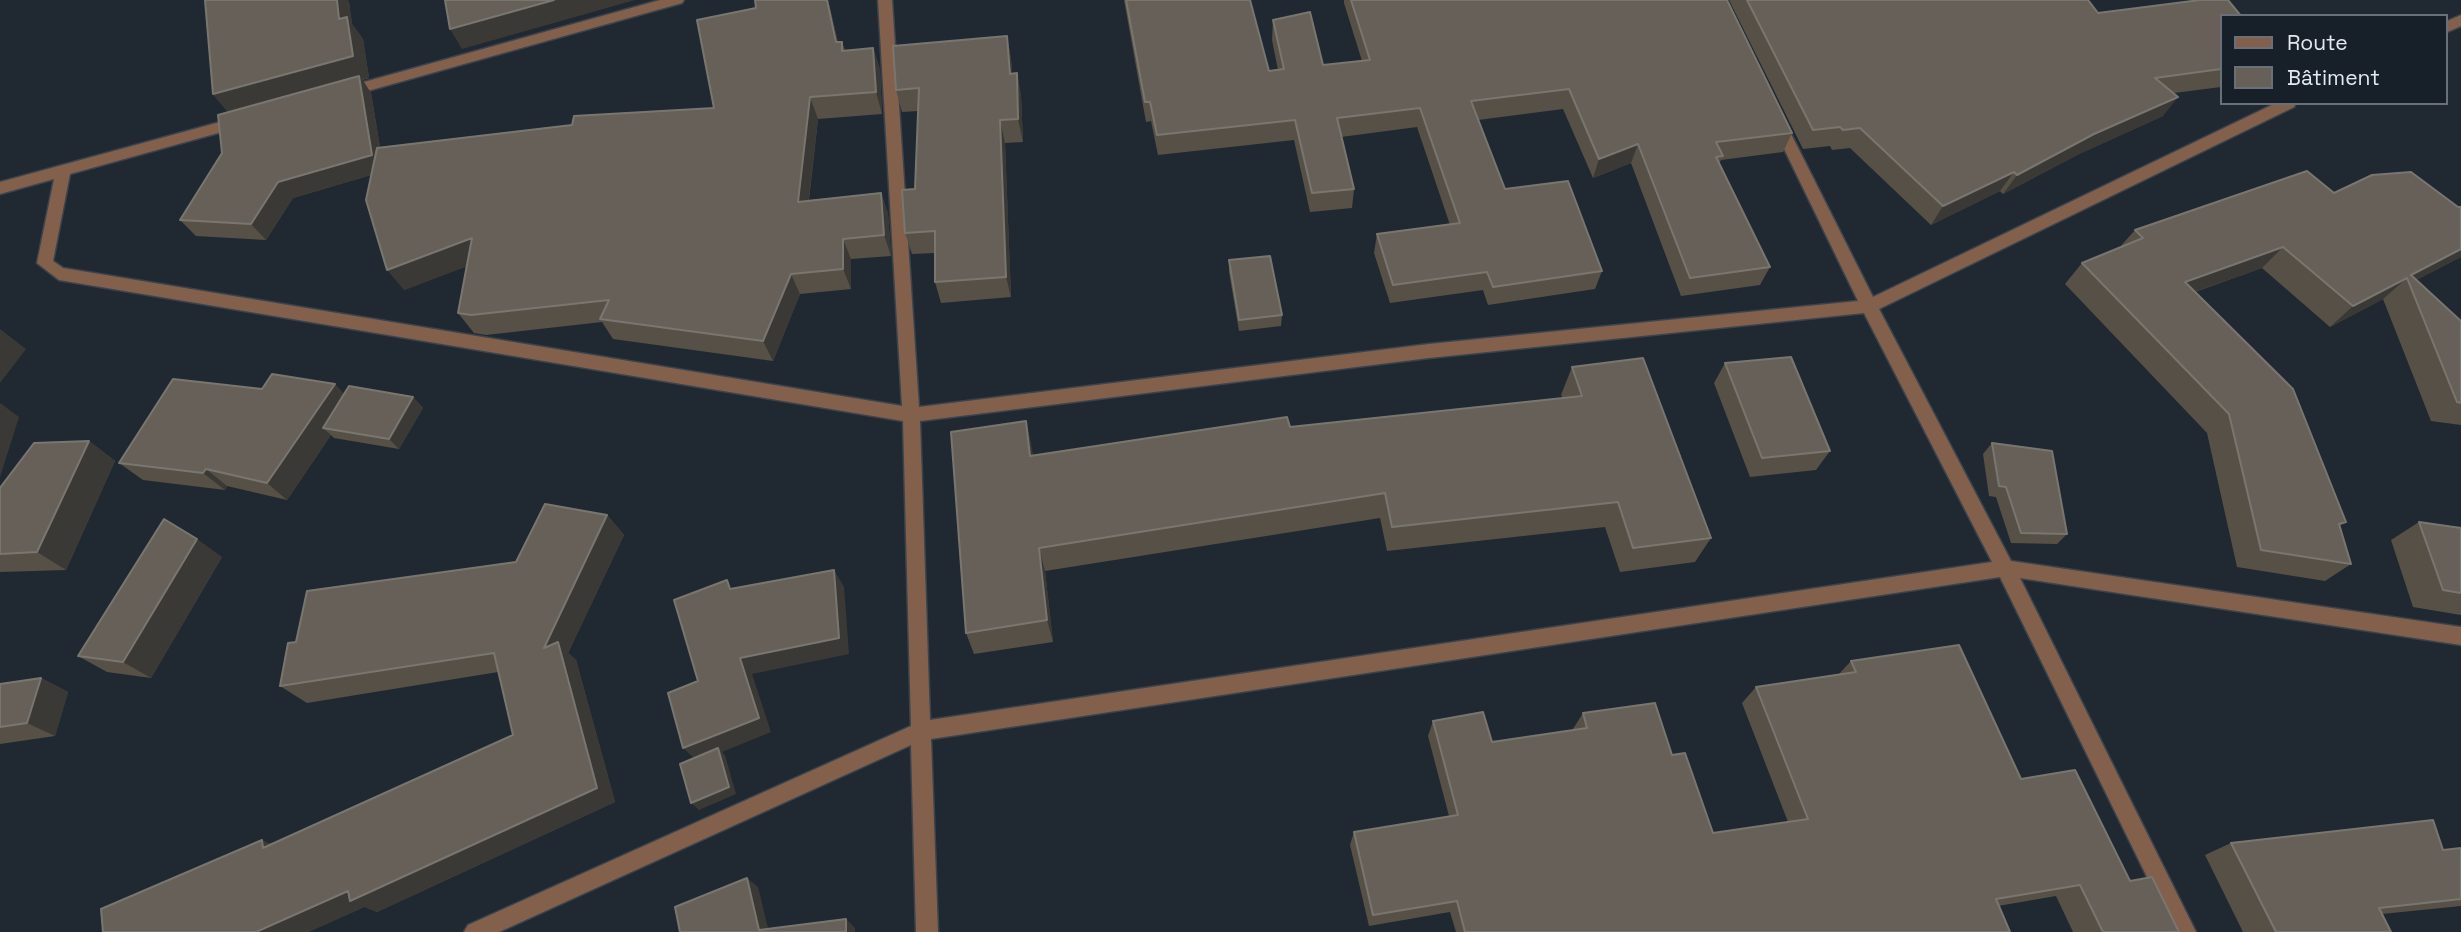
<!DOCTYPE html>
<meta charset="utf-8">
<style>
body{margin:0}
#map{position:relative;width:2461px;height:932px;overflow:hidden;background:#202932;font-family:"Space Grotesk",sans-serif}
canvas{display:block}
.legend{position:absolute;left:2220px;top:14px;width:228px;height:91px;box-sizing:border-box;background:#172028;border:2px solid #697078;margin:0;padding:9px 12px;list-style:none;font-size:21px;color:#e3e9f0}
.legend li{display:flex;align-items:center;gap:14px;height:35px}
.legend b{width:35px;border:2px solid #697078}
</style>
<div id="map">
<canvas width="2461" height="932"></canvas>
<ul class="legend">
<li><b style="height:9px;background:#83604b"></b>Route</li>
<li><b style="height:19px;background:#666058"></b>Bâtiment</li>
</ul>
</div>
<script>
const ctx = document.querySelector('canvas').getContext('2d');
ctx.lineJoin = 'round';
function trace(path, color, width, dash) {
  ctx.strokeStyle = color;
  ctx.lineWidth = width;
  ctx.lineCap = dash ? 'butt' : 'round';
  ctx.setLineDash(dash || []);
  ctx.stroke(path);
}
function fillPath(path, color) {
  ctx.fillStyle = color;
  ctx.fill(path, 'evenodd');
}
const minor = new Path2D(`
 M 660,0 L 684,0 L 682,3 L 346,97 L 339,92 L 346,87 Z
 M 878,0 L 892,0 L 919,407 L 1429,344 L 1858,301 L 1771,122 L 1778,117 L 1785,122 L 1873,297 L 2276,103 L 2296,103 L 2294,107 L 1879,309 L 2011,561 L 2461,627 L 2461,645 L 2020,578 L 2196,932 L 2174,932 L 2000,577 L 931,739 L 938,932 L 916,932 L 911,745 L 499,932 L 464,932 L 468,925 L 911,726 L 903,421 L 59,280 L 37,263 L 54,179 L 0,194 L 0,182 L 242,116 L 247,117 L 249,121 L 247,125 L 70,174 L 53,261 L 63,268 L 902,406 ZM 1864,313 L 1992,562 L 930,720 L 920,421 L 1429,358 Z
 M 2461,15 L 2461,26 L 2445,33 L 2445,22 Z`);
trace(minor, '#3b444d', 3);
fillPath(minor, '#83604b');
fillPath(new Path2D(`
 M 828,0 L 838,42 L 842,42 L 845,50 L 873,48 L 880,70 L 882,114 L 818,119 L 809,200 L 881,193 L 888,214 L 891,256 L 851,259 L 851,289 L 800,294 L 773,361 L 613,339 L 602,322 L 486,335 L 474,333 L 458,313 L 466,266 L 404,290 L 371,175 L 293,198 L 266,240 L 196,236 L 180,220 L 222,153 L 228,112 L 213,94 L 349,2 L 352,24 L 363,39 L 369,78 L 362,80 L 371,93 L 380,147 L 714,108 Z
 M 1124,0 L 1250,0 L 1269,71 L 1278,70 L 1272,40 L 1273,20 L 1323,65 L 1362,61 L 1344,3 L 1344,0 L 1727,0 L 1792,133 L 1783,152 L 1721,160 L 1719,164 L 1770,267 L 1760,285 L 1681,296 L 1631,163 L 1593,178 L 1563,109 L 1478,120 L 1505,189 L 1602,271 L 1595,289 L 1488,305 L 1483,290 L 1390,303 L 1374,253 L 1377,234 L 1450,225 L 1417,127 L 1341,137 L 1354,189 L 1352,208 L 1310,212 L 1294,140 L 1158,155 L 1151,121 L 1146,122 Z
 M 1729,0 L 2088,0 L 2098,13 L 2221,16 L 2221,87 L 2174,93 L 2163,116 L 2079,154 L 2003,194 L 2000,191 L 1931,225 L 1850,148 L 1832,150 L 1830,146 L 1803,149 Z
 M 1007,36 L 1011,59 L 1012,73 L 1017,73 L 1021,96 L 1023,142 L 1005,143 L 1011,297 L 941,303 L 935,282 L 935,253 L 912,254 L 905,233 L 915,189 L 918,111 L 902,112 L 896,90 Z
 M 2461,207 L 2461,257 L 2416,280 L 2461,321 L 2461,425 L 2431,421 L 2383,299 L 2330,327 L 2262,268 L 2195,292 L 2346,522 L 2339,526 L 2351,564 L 2325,581 L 2237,567 L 2207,433 L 2065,284 L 2082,263 L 2119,248 L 2135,230 Z
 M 1229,260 L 1282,315 L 1281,326 L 1239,331 L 1229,272 Z
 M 1725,363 L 1830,451 L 1816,470 L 1750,477 L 1714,383 Z
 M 1572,367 L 1711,538 L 1695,562 L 1620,572 L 1605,527 L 1387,551 L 1380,518 L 1045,571 L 1053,642 L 974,654 L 966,633 L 1026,421 L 1033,456 L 1563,398 L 1561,395 Z
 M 262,389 L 413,397 L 423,408 L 399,449 L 334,438 L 331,435 L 287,500 L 227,486 L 225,490 L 143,480 L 119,463 Z
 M 89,441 L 115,461 L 66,570 L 0,572 L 0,488 Z
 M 1992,443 L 2067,534 L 2057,544 L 2011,543 L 1996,497 L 1989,496 L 1983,454 Z
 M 607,515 L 624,535 L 568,653 L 576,660 L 615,802 L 377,912 L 365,907 L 272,844 L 513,735 L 498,672 L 307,703 L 280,686 L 296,642 L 516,562 Z
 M 2419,522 L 2461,528 L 2461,615 L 2413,607 L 2391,540 Z
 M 222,557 L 151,678 L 107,672 L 78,656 Z
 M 1851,661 L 2021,779 L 2130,881 L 2179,932 L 2073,932 L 2056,896 L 1998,906 L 2010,932 L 1456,932 L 1450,912 L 1369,926 L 1350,845 L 1354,832 L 1449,816 L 1428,736 L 1433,721 L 1492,742 L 1574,730 L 1573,729 L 1583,713 L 1672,755 L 1713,833 L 1788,822 L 1742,703 L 1756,687 L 1838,675 Z
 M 41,678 L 68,692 L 55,736 L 0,744 L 0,684 Z
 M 2231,843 L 2443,850 L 2461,848 L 2461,906 L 2382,914 L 2391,932 L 2243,932 L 2205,855 Z`), '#575046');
fillPath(new Path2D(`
 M 337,0 L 348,0 L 349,2 L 352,24 L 363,39 L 369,78 L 362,79 L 371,93 L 384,171 L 293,198 L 266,240 L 251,224 L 231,116 L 213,94 L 339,19 Z
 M 554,0 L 635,0 L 462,49 L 450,29 Z
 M 827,0 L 828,0 L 843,64 L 836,42 Z
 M 1007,36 L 1011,59 L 1014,96 L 1010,74 Z
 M 873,48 L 880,70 L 882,114 L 876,92 Z
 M 1017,73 L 1021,96 L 1023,142 L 1018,119 Z
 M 810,97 L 818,119 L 806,223 L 798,202 Z
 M 2178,97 L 2163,116 L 2079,154 L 2003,194 L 2017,175 L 2094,134 Z
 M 1000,120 L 1005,143 L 1011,297 L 1006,277 Z
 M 1638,144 L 1631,163 L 1593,178 L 1599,159 Z
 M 2014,172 L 2000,191 L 1931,225 L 1943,206 Z
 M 881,193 L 888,214 L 891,256 L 884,235 Z
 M 472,238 L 487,259 L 404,290 L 387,270 Z
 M 843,239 L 851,259 L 851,289 L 843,269 Z
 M 2283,247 L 2262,268 L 2165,302 L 2185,282 Z
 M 2461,249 L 2461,257 L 2409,284 L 2411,275 Z
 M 791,274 L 800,294 L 773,361 L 763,341 Z
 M 2407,278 L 2383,299 L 2330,327 L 2353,306 Z
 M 0,329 L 26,349 L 0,383 Z
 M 335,384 L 353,403 L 323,428 L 331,435 L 287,500 L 267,483 Z
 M 413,397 L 423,408 L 399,449 L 389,439 Z
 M 0,403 L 19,417 L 0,477 Z
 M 1026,421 L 1032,448 L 1036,482 L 1030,456 Z
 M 89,441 L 115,461 L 66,570 L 37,552 Z
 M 206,469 L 227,486 L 225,490 L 203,473 Z
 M 607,515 L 624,535 L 568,653 L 576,660 L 615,802 L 377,912 L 365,907 L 309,932 L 256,932 L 348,891 L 597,788 L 544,648 Z
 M 197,539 L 222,557 L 151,678 L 123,662 Z
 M 1039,548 L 1045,571 L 1053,642 L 1047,620 Z
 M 834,570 L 844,587 L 849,654 L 752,674 L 771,732 L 722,752 L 725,755 L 736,794 L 699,810 L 691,803 L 698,762 L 683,748 L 740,658 Z
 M 41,678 L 68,692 L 55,736 L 27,723 Z
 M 262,840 L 291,853 L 263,848 Z
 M 747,878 L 758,887 L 769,932 L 759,930 Z
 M 846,919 L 855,928 L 855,932 L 846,932 Z`), '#3a3936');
const building = new Path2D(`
 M 205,0 L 337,0 L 339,19 L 347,17 L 353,56 L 213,94 Z
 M 445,0 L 554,0 L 450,29 Z
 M 755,0 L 827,0 L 836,42 L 842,42 L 842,51 L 873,48 L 876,92 L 810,97 L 798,202 L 881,193 L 884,235 L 843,239 L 843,269 L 791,274 L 763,341 L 600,319 L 609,300 L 471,315 L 458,313 L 472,238 L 387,270 L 366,200 L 377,148 L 572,125 L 574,116 L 714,108 L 697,20 L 756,8 Z
 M 1126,0 L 1250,0 L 1269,71 L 1284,69 L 1273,20 L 1310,12 L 1323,65 L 1370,60 L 1351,0 L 1727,0 L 1792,133 L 1716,142 L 1723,156 L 1716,157 L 1770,267 L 1690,278 L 1638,144 L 1599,159 L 1569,89 L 1471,101 L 1505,189 L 1568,181 L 1602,271 L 1493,287 L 1487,272 L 1393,285 L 1377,234 L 1460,223 L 1420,108 L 1337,118 L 1354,189 L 1312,193 L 1295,120 L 1157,135 L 1150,102 L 1145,102 Z
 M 1747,0 L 2088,0 L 2098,13 L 2200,0 L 2228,0 L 2241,16 L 2221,16 L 2221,69 L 2155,78 L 2178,97 L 2094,134 L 2017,175 L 2014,172 L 1943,206 L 1860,128 L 1843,130 L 1840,127 L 1813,130 Z
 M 1007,36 L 1010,74 L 1017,73 L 1018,119 L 1000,120 L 1006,277 L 935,282 L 935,231 L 905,233 L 902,190 L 915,189 L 919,88 L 896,90 L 893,46 Z
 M 359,76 L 372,155 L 278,182 L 251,224 L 180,220 L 222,153 L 218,115 Z
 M 2307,171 L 2334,193 L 2372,175 L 2411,172 L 2458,207 L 2461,207 L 2461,249 L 2411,275 L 2461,321 L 2461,403 L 2457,402 L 2407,278 L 2353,306 L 2283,247 L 2185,282 L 2293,389 L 2346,522 L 2339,524 L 2351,564 L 2261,550 L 2229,414 L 2082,263 L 2143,238 L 2135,230 Z
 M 1270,256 L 1282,315 L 1239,320 L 1229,260 Z
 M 1791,357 L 1830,451 L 1762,458 L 1725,363 Z
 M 1643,358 L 1711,538 L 1633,548 L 1618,502 L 1392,527 L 1385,493 L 1039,548 L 1047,620 L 966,633 L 951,432 L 1026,421 L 1030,456 L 1287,417 L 1290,427 L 1582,396 L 1572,367 Z
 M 272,374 L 335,384 L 267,483 L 206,469 L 203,473 L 119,463 L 173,379 L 262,389 Z
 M 349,386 L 413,397 L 389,439 L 323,428 Z
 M 89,441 L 37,552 L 0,554 L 0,488 L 34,443 Z
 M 1992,443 L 2052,451 L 2067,534 L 2021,533 L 2006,487 L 1999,486 Z
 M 545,504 L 607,515 L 544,648 L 558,642 L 597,788 L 350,901 L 348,891 L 256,932 L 103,932 L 101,909 L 262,840 L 263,848 L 513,735 L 494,653 L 280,686 L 288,643 L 296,642 L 307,591 L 516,562 Z
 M 164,519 L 197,539 L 123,662 L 78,656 Z
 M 2419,522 L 2461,528 L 2461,593 L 2443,590 Z
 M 834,570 L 839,638 L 740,658 L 759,718 L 683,748 L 668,693 L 698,681 L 674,600 L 727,580 L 730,589 Z
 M 1959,645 L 2021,779 L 2075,770 L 2130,881 L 2152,877 L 2179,932 L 2103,932 L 2080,885 L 1996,899 L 2010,932 L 1465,932 L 1457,901 L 1373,915 L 1354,832 L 1458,815 L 1433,721 L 1483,712 L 1492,742 L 1587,728 L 1583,713 L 1655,703 L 1672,755 L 1685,753 L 1713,833 L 1808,819 L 1756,687 L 1856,672 L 1851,661 Z
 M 41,678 L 27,723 L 0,727 L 0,684 Z
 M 718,748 L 729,787 L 691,803 L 680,764 Z
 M 2433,820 L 2443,850 L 2461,848 L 2461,899 L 2379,908 L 2391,932 L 2276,932 L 2231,843 Z
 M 747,878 L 759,930 L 846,919 L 846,932 L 680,932 L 675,907 Z`);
fillPath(building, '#666058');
trace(building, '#797670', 2);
</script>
